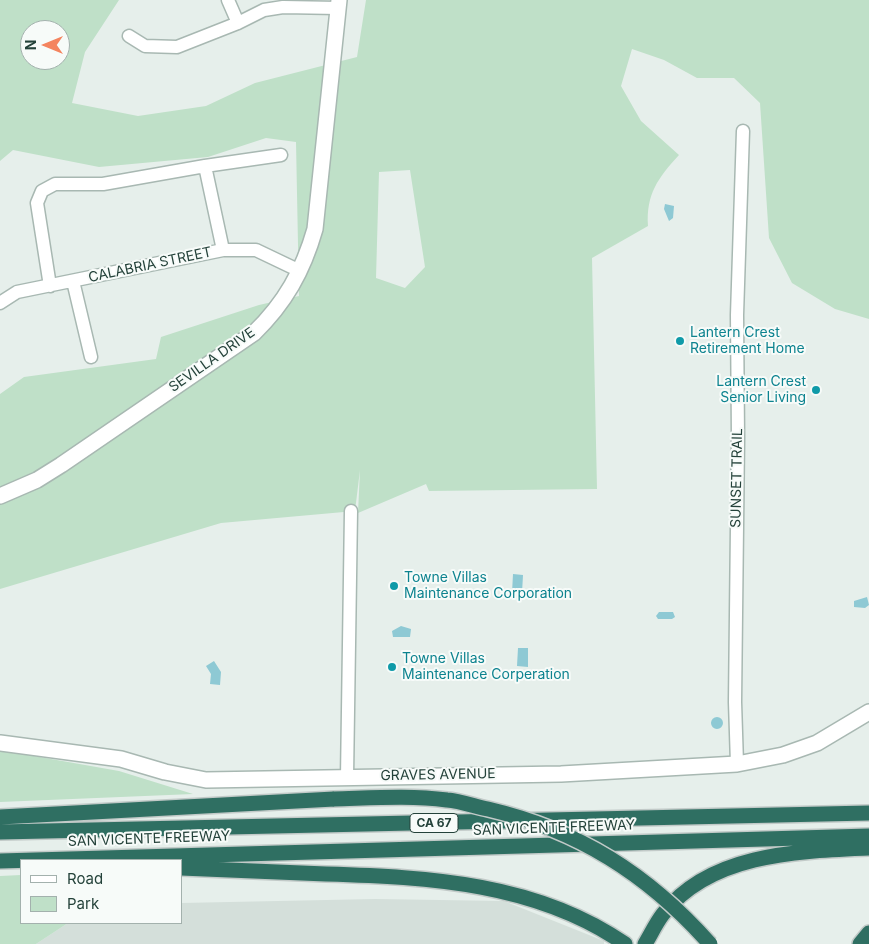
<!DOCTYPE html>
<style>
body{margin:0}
#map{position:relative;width:869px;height:944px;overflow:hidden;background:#e6efeb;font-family:Inter,sans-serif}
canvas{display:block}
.legend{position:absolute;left:20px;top:859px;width:162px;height:65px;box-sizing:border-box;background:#f7fbf9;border:1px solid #a3b1ad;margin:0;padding:6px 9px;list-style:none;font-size:15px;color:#24423a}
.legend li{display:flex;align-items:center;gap:10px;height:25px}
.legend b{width:25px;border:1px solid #a3b1ad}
.north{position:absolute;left:20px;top:20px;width:50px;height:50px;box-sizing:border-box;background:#f7fbf9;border:1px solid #a3b1ad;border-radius:50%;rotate:270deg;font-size:14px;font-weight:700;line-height:20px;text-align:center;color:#24423a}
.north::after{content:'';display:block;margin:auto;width:18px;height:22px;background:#f4845f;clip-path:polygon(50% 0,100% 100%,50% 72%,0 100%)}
</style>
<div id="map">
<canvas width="869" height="944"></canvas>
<ul class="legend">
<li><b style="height:6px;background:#fff"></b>Road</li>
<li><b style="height:14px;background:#bfe0c8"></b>Park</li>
</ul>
<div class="north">N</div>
</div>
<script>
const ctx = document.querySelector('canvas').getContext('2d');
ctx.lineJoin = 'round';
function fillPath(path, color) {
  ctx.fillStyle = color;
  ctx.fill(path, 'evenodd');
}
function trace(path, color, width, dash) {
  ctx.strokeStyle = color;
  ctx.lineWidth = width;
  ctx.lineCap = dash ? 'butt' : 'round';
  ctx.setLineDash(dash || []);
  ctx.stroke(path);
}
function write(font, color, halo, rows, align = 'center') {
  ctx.font = font + ' Inter,sans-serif';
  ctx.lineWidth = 4;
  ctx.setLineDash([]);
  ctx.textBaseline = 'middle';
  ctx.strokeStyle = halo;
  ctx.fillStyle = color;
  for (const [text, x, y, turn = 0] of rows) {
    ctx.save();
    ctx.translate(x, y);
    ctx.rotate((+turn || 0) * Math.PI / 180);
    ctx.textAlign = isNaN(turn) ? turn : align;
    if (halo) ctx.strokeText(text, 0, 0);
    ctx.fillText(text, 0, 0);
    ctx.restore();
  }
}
fillPath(new Path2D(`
 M 375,899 L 504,901 L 604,941 L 604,944 L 36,944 L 68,923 L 181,923 L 181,903 Z`), '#d4dfda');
fillPath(new Path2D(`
 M 0,0 L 119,0 L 85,52 L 72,103 L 138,116 L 206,106 L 255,83 L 357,57 L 366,0 L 869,0 L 869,319 L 835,309 L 792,283 L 769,238 L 760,103 L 734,78 L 697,78 L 664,60 L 632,49 L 621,86 L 641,121 L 679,155 C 658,178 646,194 648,226 L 592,258 L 597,489 L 429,491 L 426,484 L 358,513 L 360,470 L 355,511 L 221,523 L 0,589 L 0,394 L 24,377 L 156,359 L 161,337 L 259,305 L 299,296 L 296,142 L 266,138 L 208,157 L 99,167 L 13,150 L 0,161 ZM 30,30 L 60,30 L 60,60 L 30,60 ZM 410,170 L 425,267 L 405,288 L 376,278 L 379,172 Z
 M 0,750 L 119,771 L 193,794 L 0,802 Z
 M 21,875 L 21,923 L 68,923 L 36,944 L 0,944 L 0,876 Z`), '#bfe0c8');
fillPath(new Path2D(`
 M 665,204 L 674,206 L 673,218 L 669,221 L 664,209 Z
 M 513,574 L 523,575 L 522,593 L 512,593 Z
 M 867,597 L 869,605 L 865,608 L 854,607 L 854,601 Z
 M 659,612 L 673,612 L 675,617 L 672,619 L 658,619 L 656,616 Z
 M 401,626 L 411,629 L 410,637 L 393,637 L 392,631 Z
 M 518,648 L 528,648 L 528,667 L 517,666 Z
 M 214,661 L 221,672 L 220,685 L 210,684 L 211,674 L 206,666 Z
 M711 723a6 6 0 1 1 12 0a6 6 0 1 1-12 0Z`), '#8ec9d4');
const minor = new Path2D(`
 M 228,0 L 238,23
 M 129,36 L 145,46 L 177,47 L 238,23 L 264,10 L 283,7 L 338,8
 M 205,166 L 223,250
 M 73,281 L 91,357
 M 50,286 L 37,203 L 42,191 L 55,184 L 103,184 L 205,166 L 281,155
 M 0,303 L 17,292 L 223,250 L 256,250 L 300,271
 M 737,764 L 735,702 L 738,438 L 737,315 L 743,131
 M 347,777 L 351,511`);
const tertiary = new Path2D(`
 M 0,496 L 37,480 L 61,465 L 254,333 C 285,303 303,271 315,229 L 339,0
 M 0,743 L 121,759 L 165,772 L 206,780 L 561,774 L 737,764 L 783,755 L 817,743 L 869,712`);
const motorway = new Path2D(`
 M 0,817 L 334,799
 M 0,832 L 869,813
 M 0,861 L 869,836
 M 181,868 C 229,870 278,872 326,874 C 429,877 537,883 625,944
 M 645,944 C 651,934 656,923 663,914 C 710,853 799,851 869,848
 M 860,944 L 869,933`);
trace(minor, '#a8b8b2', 15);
trace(tertiary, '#a8b8b2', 18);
trace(motorway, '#c2cac8', 18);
trace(minor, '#fff', 12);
trace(tertiary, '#fff', 15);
trace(motorway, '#2f6f62', 15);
const motorwayBridge = new Path2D(`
 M 334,799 C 371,798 410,795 447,800 C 460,801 474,806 488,809 C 578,830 648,874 710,944`);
trace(motorwayBridge, '#c2cac8', 18, []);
trace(motorwayBridge, '#2f6f62', 15);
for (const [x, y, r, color] of [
 [680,341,5,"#0f9aa8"],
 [816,390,5,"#0f9aa8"],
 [394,586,5,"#0f9aa8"],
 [392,667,5,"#0f9aa8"]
]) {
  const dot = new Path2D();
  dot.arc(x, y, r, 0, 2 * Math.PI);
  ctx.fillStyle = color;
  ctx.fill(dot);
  trace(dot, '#f7fbf9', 2);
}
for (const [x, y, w] of [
 [434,823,48]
]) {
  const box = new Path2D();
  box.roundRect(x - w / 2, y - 9.5, w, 19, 4);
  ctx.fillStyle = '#f7fbf9';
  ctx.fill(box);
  trace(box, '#24423a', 1);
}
write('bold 12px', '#24423a', null, [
 ["CA 67",434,823]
]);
write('14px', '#24423a', '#f7fbf9', [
 ["CALABRIA STREET",150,265,-12],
 ["SEVILLA DRIVE",212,360,-35],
 ["SUNSET TRAIL",737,478,-89],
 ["GRAVES AVENUE",438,775,-1],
 ["SAN VICENTE FREEWAY",554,828,-2],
 ["SAN VICENTE FREEWAY",149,839,-2]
]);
write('14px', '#0d838f', '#f7fbf9', [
 ["Lantern Crest",690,333],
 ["Retirement Home",690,349],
 ["Lantern Crest",806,382,"right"],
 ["Senior Living",806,398,"right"],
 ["Towne Villas",404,578],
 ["Maintenance Corporation",404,594],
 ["Towne Villas",402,659],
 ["Maintenance Corperation",402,675]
], 'left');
</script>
